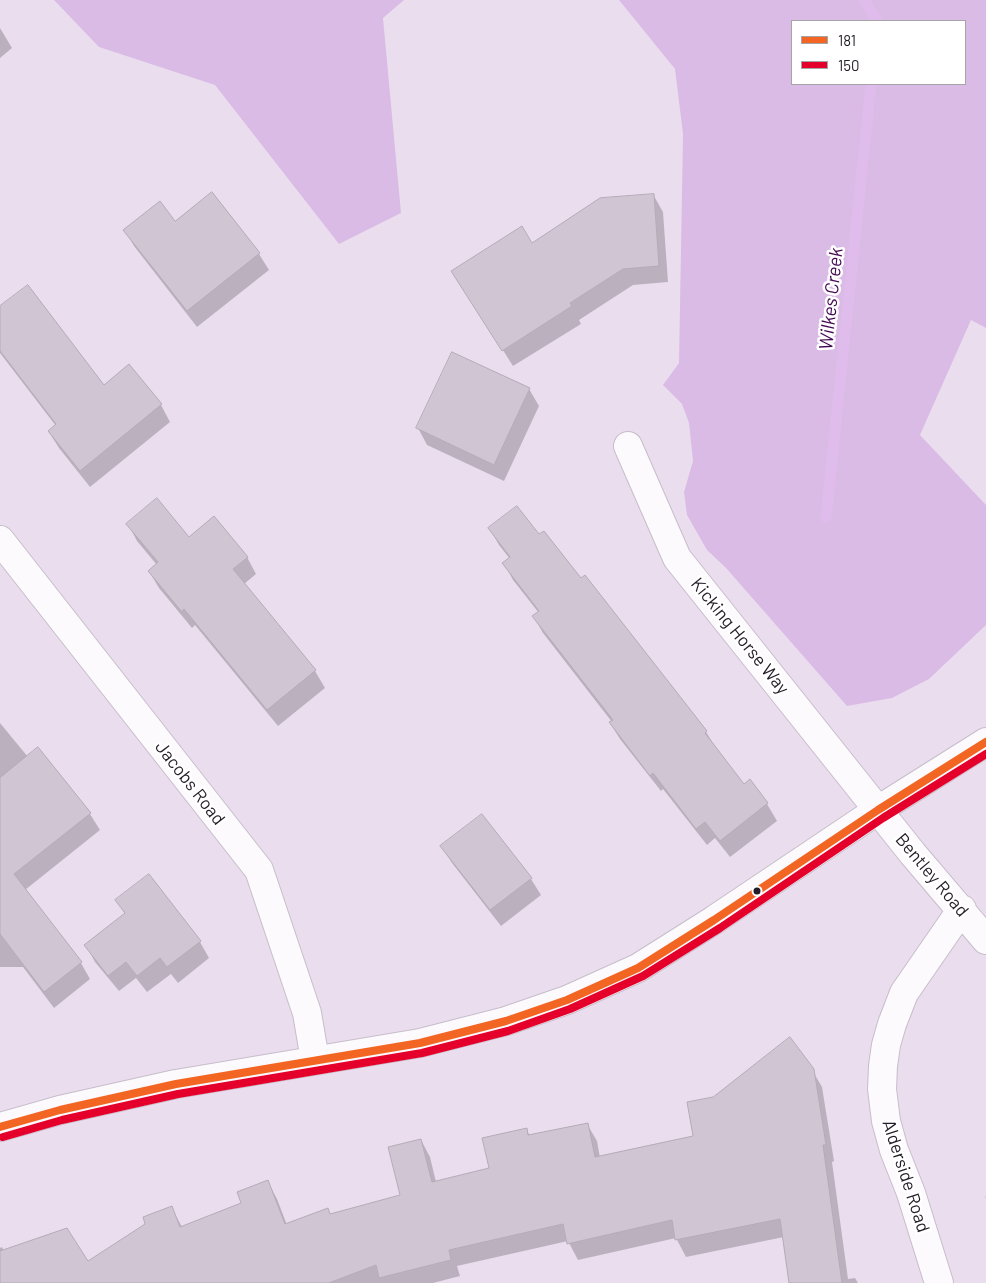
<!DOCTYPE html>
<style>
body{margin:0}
#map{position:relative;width:986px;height:1283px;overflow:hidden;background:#eadeee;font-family:Barlow,sans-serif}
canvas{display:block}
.legend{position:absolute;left:791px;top:20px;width:175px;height:65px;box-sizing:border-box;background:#fff;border:1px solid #a7a4a8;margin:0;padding:6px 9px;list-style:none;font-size:15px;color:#231b26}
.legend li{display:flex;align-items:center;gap:10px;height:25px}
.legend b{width:25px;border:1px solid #a7a4a8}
</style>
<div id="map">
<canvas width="986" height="1283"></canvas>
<ul class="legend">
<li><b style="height:6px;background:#f26522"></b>181</li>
<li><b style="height:6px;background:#e4002b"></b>150</li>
</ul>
</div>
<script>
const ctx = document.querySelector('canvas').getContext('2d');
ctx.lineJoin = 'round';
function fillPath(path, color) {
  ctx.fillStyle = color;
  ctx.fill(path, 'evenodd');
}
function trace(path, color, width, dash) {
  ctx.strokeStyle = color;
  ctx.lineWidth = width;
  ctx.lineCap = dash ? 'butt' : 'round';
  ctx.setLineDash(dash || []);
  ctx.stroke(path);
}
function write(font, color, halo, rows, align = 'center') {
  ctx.font = font + ' Barlow,sans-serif';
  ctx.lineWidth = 5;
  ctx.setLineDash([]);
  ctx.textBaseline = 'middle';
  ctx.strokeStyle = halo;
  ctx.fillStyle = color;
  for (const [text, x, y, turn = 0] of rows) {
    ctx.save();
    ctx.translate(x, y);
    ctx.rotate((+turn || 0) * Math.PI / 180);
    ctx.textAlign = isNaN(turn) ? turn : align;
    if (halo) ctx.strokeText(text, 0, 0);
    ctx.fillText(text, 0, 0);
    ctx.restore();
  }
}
fillPath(new Path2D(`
 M 54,0 L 404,0 L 383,18 L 401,213 L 339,244 L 215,85 L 99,47 Z
 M 619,0 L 986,0 L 986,328 L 971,320 L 920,435 L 986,505 L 986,625 L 929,679 L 892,698 L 847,706 L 726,568 L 707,550 L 687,515 L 684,492 L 693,461 L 689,423 L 682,404 L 663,385 L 679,363 L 683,134 L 675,69 ZM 965,21 L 965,84 L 792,84 L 792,21 Z`), '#dabbe5');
fillPath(new Path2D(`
 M 0,28 L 12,48 L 0,58 Z
 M 654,196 L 663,212 L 668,282 L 633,285 L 579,320 L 581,324 L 513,366 L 463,287 L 532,244 Z
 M 175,223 L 259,254 L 269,270 L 197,327 L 134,246 L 125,230 Z
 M 0,308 L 104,387 L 129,366 L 161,405 L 170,422 L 90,487 L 59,448 L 49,432 L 56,426 L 0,353 Z
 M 453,354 L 529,389 L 539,406 L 504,481 L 427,445 L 418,428 Z
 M 128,524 L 189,539 L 247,557 L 256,574 L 244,584 L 315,671 L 325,688 L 278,726 L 195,625 L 192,628 L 159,588 L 149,571 L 157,565 L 137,541 Z
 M 490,529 L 539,536 L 581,580 L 584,577 L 706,732 L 716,748 L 744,785 L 749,781 L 767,804 L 777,821 L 730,857 L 715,838 L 707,845 L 663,789 L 661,791 L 620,739 L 610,723 L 612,722 L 543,633 L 534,617 L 539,613 L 513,580 L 504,563 L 510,559 L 499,545 Z
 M 0,723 L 28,757 L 90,814 L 100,830 L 25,890 L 81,963 L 90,979 L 54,1008 L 23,967 L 0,967 Z
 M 442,847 L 531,879 L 541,895 L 501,926 L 452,863 Z
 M 117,901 L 200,942 L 209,958 L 178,983 L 171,974 L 147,992 L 136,978 L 119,991 L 95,962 L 86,945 L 125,914 Z
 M 812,1070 L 822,1087 L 834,1161 L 832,1162 L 848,1279 L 855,1278 L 858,1283 L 790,1283 L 784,1237 L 686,1257 L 676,1238 L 578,1260 L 568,1241 L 457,1266 L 460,1276 L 433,1283 L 0,1283 L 0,1248 L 2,1247 L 4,1251 L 88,1263 L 171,1207 L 182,1227 L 243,1204 L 268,1182 L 277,1199 L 287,1225 L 331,1216 L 401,1196 L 421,1140 L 430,1157 L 436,1182 L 490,1169 L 526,1129 L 530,1136 L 587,1124 L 597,1141 L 600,1158 L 695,1137 L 713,1098 Z`), '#0003');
trace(new Path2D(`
 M 864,0 L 877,21
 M 826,517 L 871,84`), '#e0bced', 11);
const building = new Path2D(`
 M 212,192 L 260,253 L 187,311 L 123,230 L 160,201 L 175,221 Z
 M 654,194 L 659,266 L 623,269 L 570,303 L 572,306 L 502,351 L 451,271 L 522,226 L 532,243 L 600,198 Z
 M 28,285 L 104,385 L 129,364 L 162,404 L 80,471 L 48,431 L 56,424 L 0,351 L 0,306 Z
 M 452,352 L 530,388 L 494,465 L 416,428 Z
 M 157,498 L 189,537 L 214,516 L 248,557 L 233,569 L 316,670 L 267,710 L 184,609 L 182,612 L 148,571 L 158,562 L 126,524 Z
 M 517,506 L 539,534 L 544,531 L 581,578 L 585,575 L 707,731 L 705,733 L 744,784 L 750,779 L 768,803 L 720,841 L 705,822 L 696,829 L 653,773 L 650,776 L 609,722 L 613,720 L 532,616 L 539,611 L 502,563 L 510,557 L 488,528 Z
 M 38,747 L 91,813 L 14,874 L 82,962 L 44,992 L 0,934 L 0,778 Z
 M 482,814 L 532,878 L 490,910 L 440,846 Z
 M 149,874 L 201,941 L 167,967 L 160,958 L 137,976 L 126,962 L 108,976 L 84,945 L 125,913 L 115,900 Z
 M 790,1037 L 814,1069 L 826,1145 L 823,1145 L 842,1283 L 789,1283 L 780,1219 L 675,1240 L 672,1220 L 567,1244 L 563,1224 L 449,1250 L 451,1260 L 379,1278 L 376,1265 L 329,1283 L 0,1283 L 0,1251 L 67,1228 L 88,1261 L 145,1224 L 143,1217 L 172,1206 L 180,1227 L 241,1203 L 237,1192 L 268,1180 L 285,1224 L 328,1208 L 330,1214 L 400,1195 L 388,1147 L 421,1139 L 432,1182 L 489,1168 L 482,1138 L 527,1128 L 528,1135 L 588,1123 L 595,1157 L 693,1136 L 687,1102 L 713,1097 Z`);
fillPath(building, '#d0c6d3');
trace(building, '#b4abb7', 1);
const minor = new Path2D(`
 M 628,446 L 677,558 L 913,854 L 986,940
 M 0,540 L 259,870 L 307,1013 L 315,1060
 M 939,1283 L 911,1193 L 894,1150 L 886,1121 L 882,1089 L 883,1066 L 886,1045 L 892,1024 L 904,993 L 962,909`);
const secondary = new Path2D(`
 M 0,1127 L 60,1110 L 176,1084 L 420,1043 L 506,1021 L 567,1000 L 638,968 L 714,920 L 878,810 L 986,742`);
trace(minor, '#c7bdcb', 30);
trace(secondary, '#c7bdcb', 30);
trace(new Path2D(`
 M 986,1196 L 986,1198`), '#d9d6da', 3, [5, 2.5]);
trace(minor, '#fcfafc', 28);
trace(secondary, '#fcfafc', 28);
trace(new Path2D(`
 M 0,1127 L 60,1110 L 176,1084 L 420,1043 L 506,1021 L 567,1000 L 638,968 L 714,920 L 878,810 L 986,742`), '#f26522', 8);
trace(new Path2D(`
 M 3,1137 L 62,1120 L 178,1094 L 422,1053 L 508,1031 L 570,1009 L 643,976 L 720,928 L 883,818 L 986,754`), '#e4002b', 8);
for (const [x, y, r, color] of [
 [757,891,4.5,"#231b26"]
]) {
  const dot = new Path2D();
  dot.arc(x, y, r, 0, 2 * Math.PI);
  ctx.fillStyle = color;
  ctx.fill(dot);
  trace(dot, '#fff', 2);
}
write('18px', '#231b26', '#fff', [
 ["Kicking Horse Way",740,636,51],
 ["Jacobs Road",190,783,52],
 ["Bentley Road",932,875,50],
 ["Alderside Road",906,1176,72]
]);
write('italic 19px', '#430854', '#fff', [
 ["Wilkes Creek",831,299,-84]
]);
</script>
